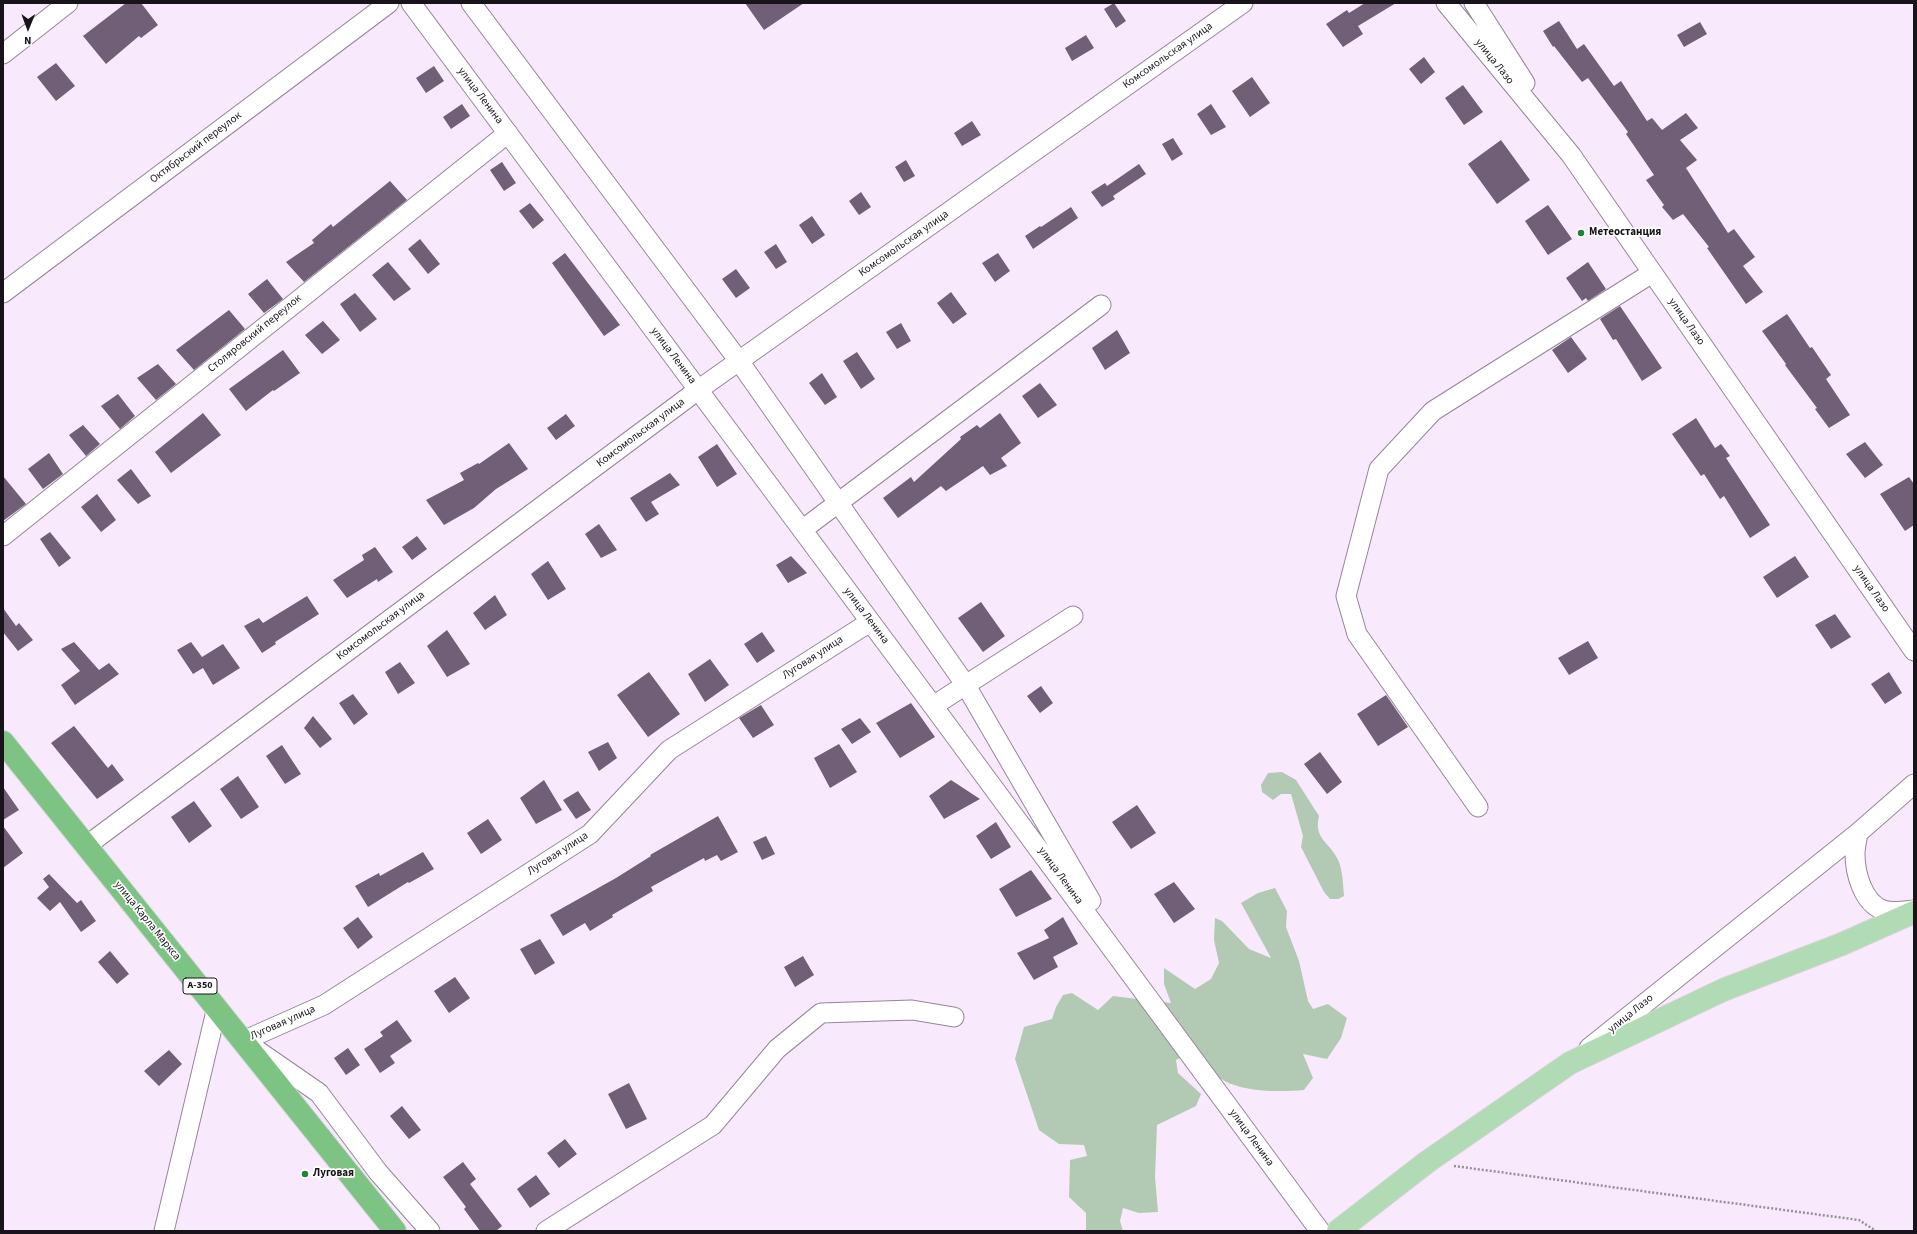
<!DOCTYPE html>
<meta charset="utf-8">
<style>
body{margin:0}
#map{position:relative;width:1917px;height:1234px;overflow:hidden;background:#f8eafc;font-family:"Source Sans 3",sans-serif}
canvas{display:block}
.frame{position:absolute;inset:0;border:4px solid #19141b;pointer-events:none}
.north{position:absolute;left:8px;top:8px;width:40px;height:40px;-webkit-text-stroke:3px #fff;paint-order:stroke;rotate:181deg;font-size:11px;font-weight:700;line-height:16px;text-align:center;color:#19141b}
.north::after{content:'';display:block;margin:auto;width:14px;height:18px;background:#19141b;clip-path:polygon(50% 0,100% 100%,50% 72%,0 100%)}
</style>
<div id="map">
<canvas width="1917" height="1234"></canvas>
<div class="frame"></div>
<div class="north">N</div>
</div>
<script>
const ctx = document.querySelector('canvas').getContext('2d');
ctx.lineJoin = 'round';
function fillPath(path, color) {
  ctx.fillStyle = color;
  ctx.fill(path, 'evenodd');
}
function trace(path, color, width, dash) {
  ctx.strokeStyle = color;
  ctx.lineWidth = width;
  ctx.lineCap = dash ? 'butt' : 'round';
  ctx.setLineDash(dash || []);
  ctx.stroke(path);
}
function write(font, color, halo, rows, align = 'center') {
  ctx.font = font + ' "Source Sans 3",sans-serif';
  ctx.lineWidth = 3.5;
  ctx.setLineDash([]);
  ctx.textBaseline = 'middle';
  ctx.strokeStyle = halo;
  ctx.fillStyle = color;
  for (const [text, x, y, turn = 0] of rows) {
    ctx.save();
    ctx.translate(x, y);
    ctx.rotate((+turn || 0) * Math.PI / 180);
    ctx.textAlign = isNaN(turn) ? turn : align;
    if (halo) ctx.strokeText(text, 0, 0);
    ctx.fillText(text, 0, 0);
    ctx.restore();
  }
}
fillPath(new Path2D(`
 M 1282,772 L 1296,780 L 1319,816 C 1313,840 1331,842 1339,862 C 1343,873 1343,885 1344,896 L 1338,899 L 1330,899 L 1324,892 L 1301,847 L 1303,836 L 1291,794 L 1281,794 L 1273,800 L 1262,792 L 1261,785 L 1268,773 Z
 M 1275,888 L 1287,911 L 1286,927 L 1299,961 L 1308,1001 L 1313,1009 L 1328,1004 L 1347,1018 L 1341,1038 L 1327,1059 L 1303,1054 L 1313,1078 L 1304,1090 C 1279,1092 1238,1093 1217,1076 C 1209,1069 1203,1057 1196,1049 L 1176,1060 L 1178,1073 L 1201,1094 L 1196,1106 L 1157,1125 L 1155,1177 L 1158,1212 L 1139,1213 L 1123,1208 L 1120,1221 L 1123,1231 L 1086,1231 L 1086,1213 L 1069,1197 L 1070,1160 L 1087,1156 L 1084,1145 L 1059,1144 L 1039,1130 L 1015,1059 L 1024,1027 L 1052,1019 L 1056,1007 L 1063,995 L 1072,993 L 1098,1010 L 1113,996 L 1171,1003 L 1164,984 L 1164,968 L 1195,989 L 1211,979 L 1219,963 L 1214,940 L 1215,918 L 1222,921 L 1249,949 L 1271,958 L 1241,903 L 1258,893 Z`), '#b2cab3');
fillPath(new Path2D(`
 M 126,3 L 141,3 L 158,25 L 141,38 L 139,36 L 106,64 L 83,36 Z
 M 745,3 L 804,3 L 764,30 Z
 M 1114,3 L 1126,21 L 1116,28 L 1104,9 Z
 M 1365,3 L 1396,3 L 1358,26 L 1363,34 L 1343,47 L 1326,24 L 1347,10 L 1349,13 Z
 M 1559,21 L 1577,49 L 1584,44 L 1614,86 L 1621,81 L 1647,121 L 1652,118 L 1662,130 L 1686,113 L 1698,128 L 1680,140 L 1697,160 L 1686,168 L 1728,233 L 1734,229 L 1755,257 L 1743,266 L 1763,292 L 1746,304 L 1707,248 L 1709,247 L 1683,214 L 1673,220 L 1662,207 L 1664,205 L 1646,180 L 1654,175 L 1626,134 L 1628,132 L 1588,78 L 1582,82 L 1554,46 L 1553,47 L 1543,31 Z
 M 1700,22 L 1707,34 L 1684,47 L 1677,35 Z
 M 1086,35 L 1094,48 L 1072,61 L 1065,48 Z
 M 1424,57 L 1435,72 L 1421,84 L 1409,69 Z
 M 56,63 L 75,86 L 56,101 L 37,77 Z
 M 434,66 L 444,81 L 426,93 L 416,78 Z
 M 1252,77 L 1270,103 L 1250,117 L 1232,91 Z
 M 1463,85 L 1483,112 L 1464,125 L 1445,98 Z
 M 462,104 L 470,116 L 451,129 L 443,117 Z
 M 1211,104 L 1226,127 L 1211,135 L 1197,114 Z
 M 972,121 L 981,135 L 962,146 L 954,133 Z
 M 1173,138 L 1183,154 L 1172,161 L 1162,144 Z
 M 1501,140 L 1530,180 L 1497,204 L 1468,164 Z
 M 906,160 L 915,176 L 904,182 L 895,167 Z
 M 502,162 L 516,183 L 504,191 L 490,170 Z
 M 1139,164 L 1146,174 L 1113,196 L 1115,199 L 1102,207 L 1091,192 L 1105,183 L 1107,186 Z
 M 390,181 L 407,200 L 304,282 L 286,262 L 314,243 L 312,240 L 331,224 L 333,227 Z
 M 861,192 L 871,207 L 859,215 L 849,201 Z
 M 530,203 L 544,220 L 533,229 L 519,211 Z
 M 1548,205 L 1572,239 L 1548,255 L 1525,221 Z
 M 1071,207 L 1078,218 L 1033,249 L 1025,236 L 1040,226 L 1041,227 Z
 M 812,216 L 825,235 L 812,244 L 799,225 Z
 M 420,239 L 440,264 L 428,274 L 408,249 Z
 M 776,244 L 787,262 L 776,269 L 764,252 Z
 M 565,253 L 620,325 L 604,336 L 552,263 Z
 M 998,253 L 1010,271 L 995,282 L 982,263 Z
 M 388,262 L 411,289 L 394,301 L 372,275 Z
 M 1588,262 L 1606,289 L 1588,301 L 1586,298 L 1582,301 L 1566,278 Z
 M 736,269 L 750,288 L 736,298 L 722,279 Z
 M 267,279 L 283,299 L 264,313 L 248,294 Z
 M 951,292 L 967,314 L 953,324 L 937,303 Z
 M 355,293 L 377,319 L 360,332 L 340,304 Z
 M 1620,306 L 1662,368 L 1642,381 L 1616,339 L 1613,340 L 1600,319 Z
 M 229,310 L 245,329 L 194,370 L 176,350 Z
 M 1787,314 L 1810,348 L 1812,347 L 1831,375 L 1826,379 L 1850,415 L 1829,428 L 1815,409 L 1817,408 L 1785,365 L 1786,364 L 1762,331 Z
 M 323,321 L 340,340 L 322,354 L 305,335 Z
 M 901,323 L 911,341 L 897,349 L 886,332 Z
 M 1117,330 L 1130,353 L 1105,370 L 1092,348 Z
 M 1571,337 L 1587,359 L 1568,373 L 1552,350 Z
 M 283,350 L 300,373 L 274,391 L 273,390 L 246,411 L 229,389 Z
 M 857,352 L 875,379 L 861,389 L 843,361 Z
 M 158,364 L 176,384 L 156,400 L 137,378 Z
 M 822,373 L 837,397 L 825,405 L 809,383 Z
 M 1040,383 L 1057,405 L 1038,418 L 1022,396 Z
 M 118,394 L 135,416 L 120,429 L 101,406 Z
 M 203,413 L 221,435 L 171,473 L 155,452 Z
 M 1000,413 L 1021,443 L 1001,458 L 1007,466 L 990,475 L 983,466 L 946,491 L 941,486 L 898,518 L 883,498 L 911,477 L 914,482 L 961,439 L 960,437 L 977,425 L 980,428 Z
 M 566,414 L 575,426 L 556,440 L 547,428 Z
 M 1696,418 L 1715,448 L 1721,444 L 1730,456 L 1726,458 L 1770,525 L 1750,538 L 1724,496 L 1720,499 L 1704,474 L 1701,476 L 1672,434 Z
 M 83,425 L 100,444 L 86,456 L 69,435 Z
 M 1865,442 L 1883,465 L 1865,478 L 1846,454 Z
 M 509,443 L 528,469 L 496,489 L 474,508 L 444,525 L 426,500 L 464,480 L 460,473 L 478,463 L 479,464 Z
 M 717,444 L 737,474 L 717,487 L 698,457 Z
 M 49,453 L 63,474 L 43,489 L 28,469 Z
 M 131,469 L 151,496 L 138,504 L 117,480 Z
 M 670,473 L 680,485 L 651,502 L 659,514 L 646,522 L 630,498 Z
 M 3,476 L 26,504 L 3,521 Z
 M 1909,477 L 1914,484 L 1914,525 L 1905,531 L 1880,494 Z
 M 97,494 L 116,520 L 101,532 L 81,507 Z
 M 599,524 L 617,550 L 601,558 L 585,534 Z
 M 50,532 L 71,558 L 59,567 L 40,539 Z
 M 417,536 L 427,549 L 412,560 L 402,547 Z
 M 375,547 L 393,572 L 378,582 L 377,579 L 347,598 L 333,580 L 364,560 L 362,555 Z
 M 791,556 L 807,573 L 788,583 L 776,565 Z
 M 1795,556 L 1809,577 L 1777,598 L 1763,577 Z
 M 548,561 L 566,589 L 548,600 L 531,574 Z
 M 495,595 L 507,615 L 485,630 L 473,613 Z
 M 307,596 L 319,614 L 275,642 L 276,644 L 262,653 L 244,626 L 259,618 L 263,623 Z
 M 981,602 L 1005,636 L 983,652 L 958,618 Z
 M 3,608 L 16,626 L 19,623 L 33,640 L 18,651 L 3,632 Z
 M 1835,614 L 1851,637 L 1831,649 L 1815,625 Z
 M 447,630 L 470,664 L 447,677 L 427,646 Z
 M 762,632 L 775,651 L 757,663 L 744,644 Z
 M 1588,641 L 1598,658 L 1569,675 L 1558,658 Z
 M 74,642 L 99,670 L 109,663 L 119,674 L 75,705 L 61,685 L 80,671 L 61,649 Z
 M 191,642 L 202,657 L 223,644 L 240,668 L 213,685 L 203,668 L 193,674 L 177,650 Z
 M 710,659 L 729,685 L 705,702 L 688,674 Z
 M 400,662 L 415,683 L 398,694 L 385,672 Z
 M 649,672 L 680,714 L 648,737 L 617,695 Z
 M 1889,672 L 1902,693 L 1885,704 L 1871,684 Z
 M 1041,686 L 1053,703 L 1040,713 L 1027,696 Z
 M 353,694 L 368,714 L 354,725 L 339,703 Z
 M 1386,695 L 1408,727 L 1378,746 L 1357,714 Z
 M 911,703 L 935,737 L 900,758 L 876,723 Z
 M 761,705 L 774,725 L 753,738 L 739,718 Z
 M 313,716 L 332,739 L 320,748 L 304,728 Z
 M 860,718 L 871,732 L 852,744 L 841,729 Z
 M 74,726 L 108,768 L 112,764 L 124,780 L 97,799 L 51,743 Z
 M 608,742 L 617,758 L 599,771 L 588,752 Z
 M 839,744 L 857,772 L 830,788 L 814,758 Z
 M 282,745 L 301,774 L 285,784 L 266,756 Z
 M 1320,752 L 1342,782 L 1327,794 L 1304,764 Z
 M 238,776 L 259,807 L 241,819 L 220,789 Z
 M 544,780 L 562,810 L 536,824 L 520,798 Z
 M 951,780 L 980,799 L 944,819 L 929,796 Z
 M 3,787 L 19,810 L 3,820 Z
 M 578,791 L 591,810 L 576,819 L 563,800 Z
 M 194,801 L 212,826 L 189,843 L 171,817 Z
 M 1137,805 L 1156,833 L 1131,849 L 1112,822 Z
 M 718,816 L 738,852 L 721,861 L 717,855 L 705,861 L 704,858 L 651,887 L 653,891 L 612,915 L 613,917 L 590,931 L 585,923 L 563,936 L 550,915 L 616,878 L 651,856 L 650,855 Z
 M 488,819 L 502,840 L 481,854 L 467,833 Z
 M 996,822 L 1011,847 L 991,859 L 976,836 Z
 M 3,826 L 23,853 L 3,868 Z
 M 766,836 L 775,854 L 762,860 L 753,842 Z
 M 423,852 L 434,869 L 409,883 L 408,882 L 368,907 L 355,886 L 379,873 L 380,876 Z
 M 1031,870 L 1052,899 L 1016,917 L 999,889 Z
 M 49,874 L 77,903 L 81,900 L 96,921 L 81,932 L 60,902 L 50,911 L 37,898 L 49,887 L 43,879 Z
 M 1174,882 L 1195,909 L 1174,923 L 1154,894 Z
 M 358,917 L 373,937 L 358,949 L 343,928 Z
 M 1063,917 L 1078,944 L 1053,957 L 1058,967 L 1034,980 L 1017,953 L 1049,938 L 1044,930 Z
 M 540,939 L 555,963 L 535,975 L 520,949 Z
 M 110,951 L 129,974 L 117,984 L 98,962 Z
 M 803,956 L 814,975 L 795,987 L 784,967 Z
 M 455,977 L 470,998 L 449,1013 L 434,991 Z
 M 397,1020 L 412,1041 L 390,1056 L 395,1063 L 380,1073 L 364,1049 L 383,1036 L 380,1032 Z
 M 348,1048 L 360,1065 L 346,1075 L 334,1058 Z
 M 169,1050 L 182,1064 L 159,1086 L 144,1071 Z
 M 629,1083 L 647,1119 L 626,1129 L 608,1094 Z
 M 402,1106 L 421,1130 L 409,1139 L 390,1116 Z
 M 565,1139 L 577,1154 L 559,1168 L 547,1153 Z
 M 463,1162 L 476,1179 L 470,1184 L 502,1226 L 496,1231 L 480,1231 L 464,1209 L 466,1207 L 443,1177 Z
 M 536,1175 L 550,1194 L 530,1208 L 517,1189 Z`), '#705f76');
const minor = new Path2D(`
 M 411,3 L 933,706 L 1320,1231
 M 471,3 L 739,361 L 965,684 L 1091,901
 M 1446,3 L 1571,155 L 1914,651
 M 1474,3 L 1525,83
 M 3,54 L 68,3
 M 3,293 L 389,3
 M 802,530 L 1101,305
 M 3,536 L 508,133
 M 933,706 L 1073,616
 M 1478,807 L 1357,634 L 1346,596 L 1379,469 L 1433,411 L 1652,273
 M 1858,833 C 1857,840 1855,847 1855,854 C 1855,873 1863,903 1883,910 C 1892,913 1904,911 1914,910
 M 86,846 L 698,390 L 1243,3
 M 243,1041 L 324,1005 L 590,834 L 669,750 L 870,622
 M 251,1046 L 319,1093 L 378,1172 L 430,1231
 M 1589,1048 L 1858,833 L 1914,784
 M 164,1231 L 217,1007
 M 546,1231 L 713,1125 L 777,1049 L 821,1013 L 912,1010 L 954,1017`);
const major = new Path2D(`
 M 1338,1231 L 1427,1162 L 1570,1063 L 1723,990 L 1842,944 L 1914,912`);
const highway = new Path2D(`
 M 3,742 L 395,1231`);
trace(minor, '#958599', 21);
trace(major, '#d6d5d6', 24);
trace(highway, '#d6d5d6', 24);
trace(new Path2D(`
 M 1454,1166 L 1859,1220 L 1876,1231`), '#998e9c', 2.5, [2, 2]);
trace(minor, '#fff', 19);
trace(major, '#b1dbb5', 22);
trace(highway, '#7dc383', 22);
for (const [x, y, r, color] of [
 [1581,233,4,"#238335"],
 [305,1174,4,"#238335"]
]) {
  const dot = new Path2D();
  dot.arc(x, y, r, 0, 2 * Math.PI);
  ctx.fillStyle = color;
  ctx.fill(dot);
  trace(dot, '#fff', 1.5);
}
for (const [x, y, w] of [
 [200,986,34]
]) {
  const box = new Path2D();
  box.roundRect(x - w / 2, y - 8, w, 16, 3);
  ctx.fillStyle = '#fff';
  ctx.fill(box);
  trace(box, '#19141b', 1);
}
write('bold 10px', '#19141b', null, [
 ["А-350",200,986]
]);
write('11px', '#19141b', '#fff', [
 ["Комсомольская улица",1168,56,-35],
 ["улица Лазо",1494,62,51],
 ["улица Ленина",480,96,53],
 ["Октябрьский переулок",196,148,-37],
 ["Комсомольская улица",904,244,-35],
 ["улица Лазо",1686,322,55],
 ["Столяровский переулок",255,334,-39],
 ["улица Ленина",673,356,53],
 ["Комсомольская улица",641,433,-37],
 ["улица Лазо",1871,589,55],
 ["улица Ленина",866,616,53],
 ["Комсомольская улица",381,626,-37],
 ["Луговая улица",813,658,-33],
 ["Луговая улица",558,854,-33],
 ["улица Ленина",1060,876,54],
 ["улица Карла Маркса",147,921,51],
 ["улица Лазо",1631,1014,-39],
 ["Луговая улица",283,1023,-24],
 ["улица Ленина",1251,1138,54]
]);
write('bold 11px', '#19141b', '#fff', [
 ["Метеостанция",1589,233],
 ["Луговая",313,1174]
], 'left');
</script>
